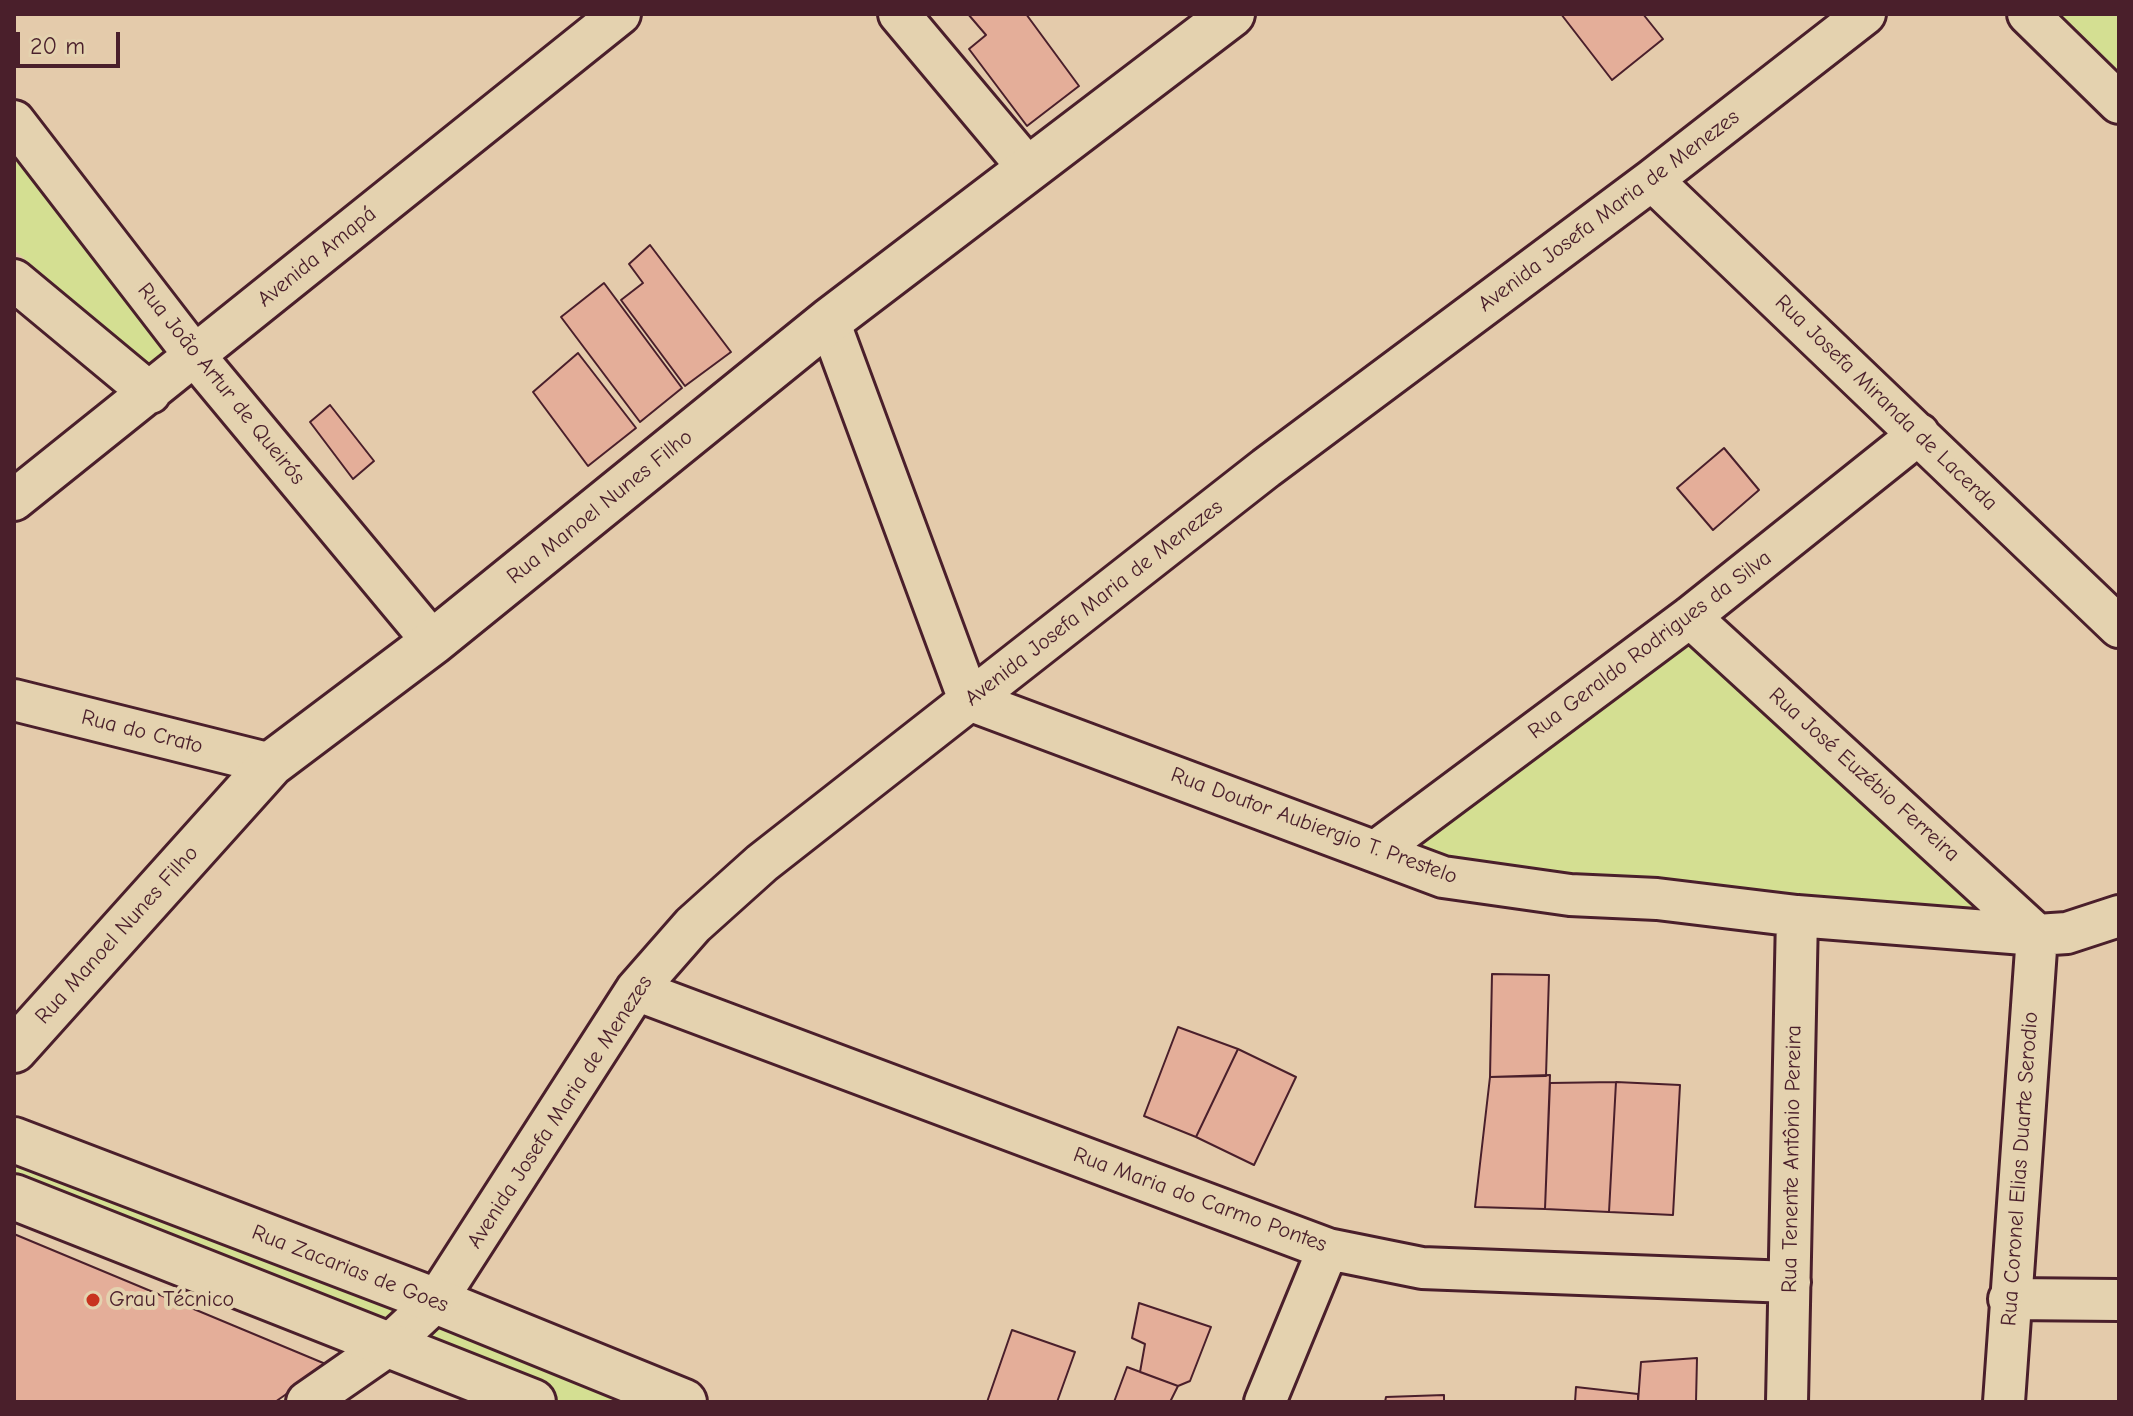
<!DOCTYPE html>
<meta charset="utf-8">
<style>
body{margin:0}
#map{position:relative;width:2133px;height:1416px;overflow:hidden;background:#e4cbab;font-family:"Comic Neue",sans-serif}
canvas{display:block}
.frame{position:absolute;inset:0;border:16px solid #4a1f2b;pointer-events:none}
.scale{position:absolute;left:16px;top:32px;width:104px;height:36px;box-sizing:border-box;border:4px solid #4a1f2b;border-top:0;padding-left:10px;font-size:24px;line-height:28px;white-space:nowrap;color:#4a1f2b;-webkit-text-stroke:6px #e4d2af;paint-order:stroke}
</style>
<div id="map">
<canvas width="2133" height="1416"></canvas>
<div class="frame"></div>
<div class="scale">20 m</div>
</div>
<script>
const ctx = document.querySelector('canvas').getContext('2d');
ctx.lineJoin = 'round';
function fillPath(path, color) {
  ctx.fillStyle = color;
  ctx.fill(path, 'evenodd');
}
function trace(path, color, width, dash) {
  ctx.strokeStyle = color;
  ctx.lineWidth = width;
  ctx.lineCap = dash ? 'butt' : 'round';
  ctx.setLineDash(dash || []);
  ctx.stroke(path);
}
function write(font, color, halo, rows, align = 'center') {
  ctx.font = font + ' "Comic Neue",sans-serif';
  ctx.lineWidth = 8;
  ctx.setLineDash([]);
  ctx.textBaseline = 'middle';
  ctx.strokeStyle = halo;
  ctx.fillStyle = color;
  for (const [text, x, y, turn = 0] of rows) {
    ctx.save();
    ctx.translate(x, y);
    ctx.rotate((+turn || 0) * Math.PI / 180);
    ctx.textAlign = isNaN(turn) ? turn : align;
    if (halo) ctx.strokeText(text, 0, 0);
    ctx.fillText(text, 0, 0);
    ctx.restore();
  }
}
fillPath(new Path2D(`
 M 2044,14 L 2119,14 L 2119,87 Z
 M 14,158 L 167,349 L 154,368 L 14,250 Z
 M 1690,635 L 2013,924 L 1563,887 L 1402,849 Z
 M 14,1141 L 684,1402 L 533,1402 L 14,1198 Z`), '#d4df92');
const building = new Path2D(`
 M 968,14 L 1026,14 L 1079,86 L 1027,126 L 969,49 L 986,35 Z
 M 1561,14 L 1643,14 L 1663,39 L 1612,80 Z
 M 650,245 L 731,352 L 685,386 L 621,300 L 643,283 L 629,264 Z
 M 604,283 L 682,388 L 640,422 L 561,317 Z
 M 578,353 L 636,428 L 588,466 L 533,392 Z
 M 330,405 L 374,461 L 353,479 L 310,422 Z
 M 1724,448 L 1759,490 L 1713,530 L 1677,488 Z
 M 1492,974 L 1549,975 L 1546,1076 L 1490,1077 Z
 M 1178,1027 L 1238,1049 L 1196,1137 L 1144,1116 Z
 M 1238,1049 L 1296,1077 L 1254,1165 L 1196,1137 Z
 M 1550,1075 L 1545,1209 L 1475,1207 L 1490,1077 Z
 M 1616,1082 L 1680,1085 L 1673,1215 L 1609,1212 Z
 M 1616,1082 L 1609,1212 L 1545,1209 L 1550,1083 Z
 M 14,1234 L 328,1365 L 275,1402 L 14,1402 Z
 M 1139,1303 L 1211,1327 L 1190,1381 L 1178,1386 L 1140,1372 L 1145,1344 L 1132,1338 Z
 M 1012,1330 L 1075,1352 L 1057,1402 L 987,1402 Z
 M 1697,1358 L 1696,1402 L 1638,1402 L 1641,1362 Z
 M 1127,1367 L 1178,1386 L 1170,1402 L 1114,1402 Z
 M 1576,1387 L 1638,1394 L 1638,1402 L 1575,1402 Z
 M 1444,1395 L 1444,1402 L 1385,1402 L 1386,1397 Z`);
fillPath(building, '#e4ae99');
trace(building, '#4a1f2b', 2);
const minor = new Path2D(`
 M 899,14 L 1029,169
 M 2028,14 L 2119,103
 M 14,121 L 195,356 L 433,642
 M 1652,180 L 2119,627
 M 14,280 L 150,393
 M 829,321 L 969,700 L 1443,877 L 1570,895 L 1657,899 L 1797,916 L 2037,935 L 2067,933 L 2119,916
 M 14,500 L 620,14
 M 1690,617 L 2037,935 L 2004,1402
 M 14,700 L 271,764
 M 1376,851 L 1690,617 L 1919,434
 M 636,990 L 1328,1249 L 1422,1268 L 1790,1282
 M 2009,1299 L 2119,1300
 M 307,1402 L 389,1345 L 436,1301 L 636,990 L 693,925 L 762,863 L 1266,468 L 1652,180 L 1865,14
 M 1265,1402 L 1328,1249
 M 1787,1402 L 1797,916`);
const tertiary = new Path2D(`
 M 14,1050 L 271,764 L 433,642 L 829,321 L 1232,14
 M 14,1140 L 436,1301 L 684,1402
 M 14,1197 L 533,1402`);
trace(minor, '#4a1f2b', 46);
trace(tertiary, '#4a1f2b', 50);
trace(minor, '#e4d2af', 40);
trace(tertiary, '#e4d2af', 44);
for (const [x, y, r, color] of [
 [93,1300,8,"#c8321e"]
]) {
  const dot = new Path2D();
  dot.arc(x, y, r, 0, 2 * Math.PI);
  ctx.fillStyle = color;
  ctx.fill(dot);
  trace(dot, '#e4d2af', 3);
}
write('22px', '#4a1f2b', '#e4d2af', [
 ["Avenida Josefa Maria de Menezes",1609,211,-37],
 ["Avenida Amapá",317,257,-39],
 ["Rua João Artur de Queirós",221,384,51],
 ["Rua Josefa Miranda de Lacerda",1886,403,44],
 ["Rua Manoel Nunes Filho",600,507,-39],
 ["Avenida Josefa Maria de Menezes",1094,603,-38],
 ["Rua Geraldo Rodrigues da Silva",1650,645,-37],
 ["Rua do Crato",142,732,14],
 ["Rua José Euzébio Ferreira",1864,775,42],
 ["Rua Doutor Aubiergio T. Prestelo",1314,826,20],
 ["Rua Manoel Nunes Filho",117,935,-48],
 ["Avenida Josefa Maria de Menezes",560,1112,-57],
 ["Rua Tenente Antônio Pereira",1792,1159,-89],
 ["Rua Coronel Elias Duarte Serodio",2020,1169,-86],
 ["Rua Maria do Carmo Pontes",1200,1200,20],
 ["Rua Zacarias de Goes",350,1269,21]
]);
write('22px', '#4a1f2b', '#e4d2af', [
 ["Grau Técnico",109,1300]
], 'left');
</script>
